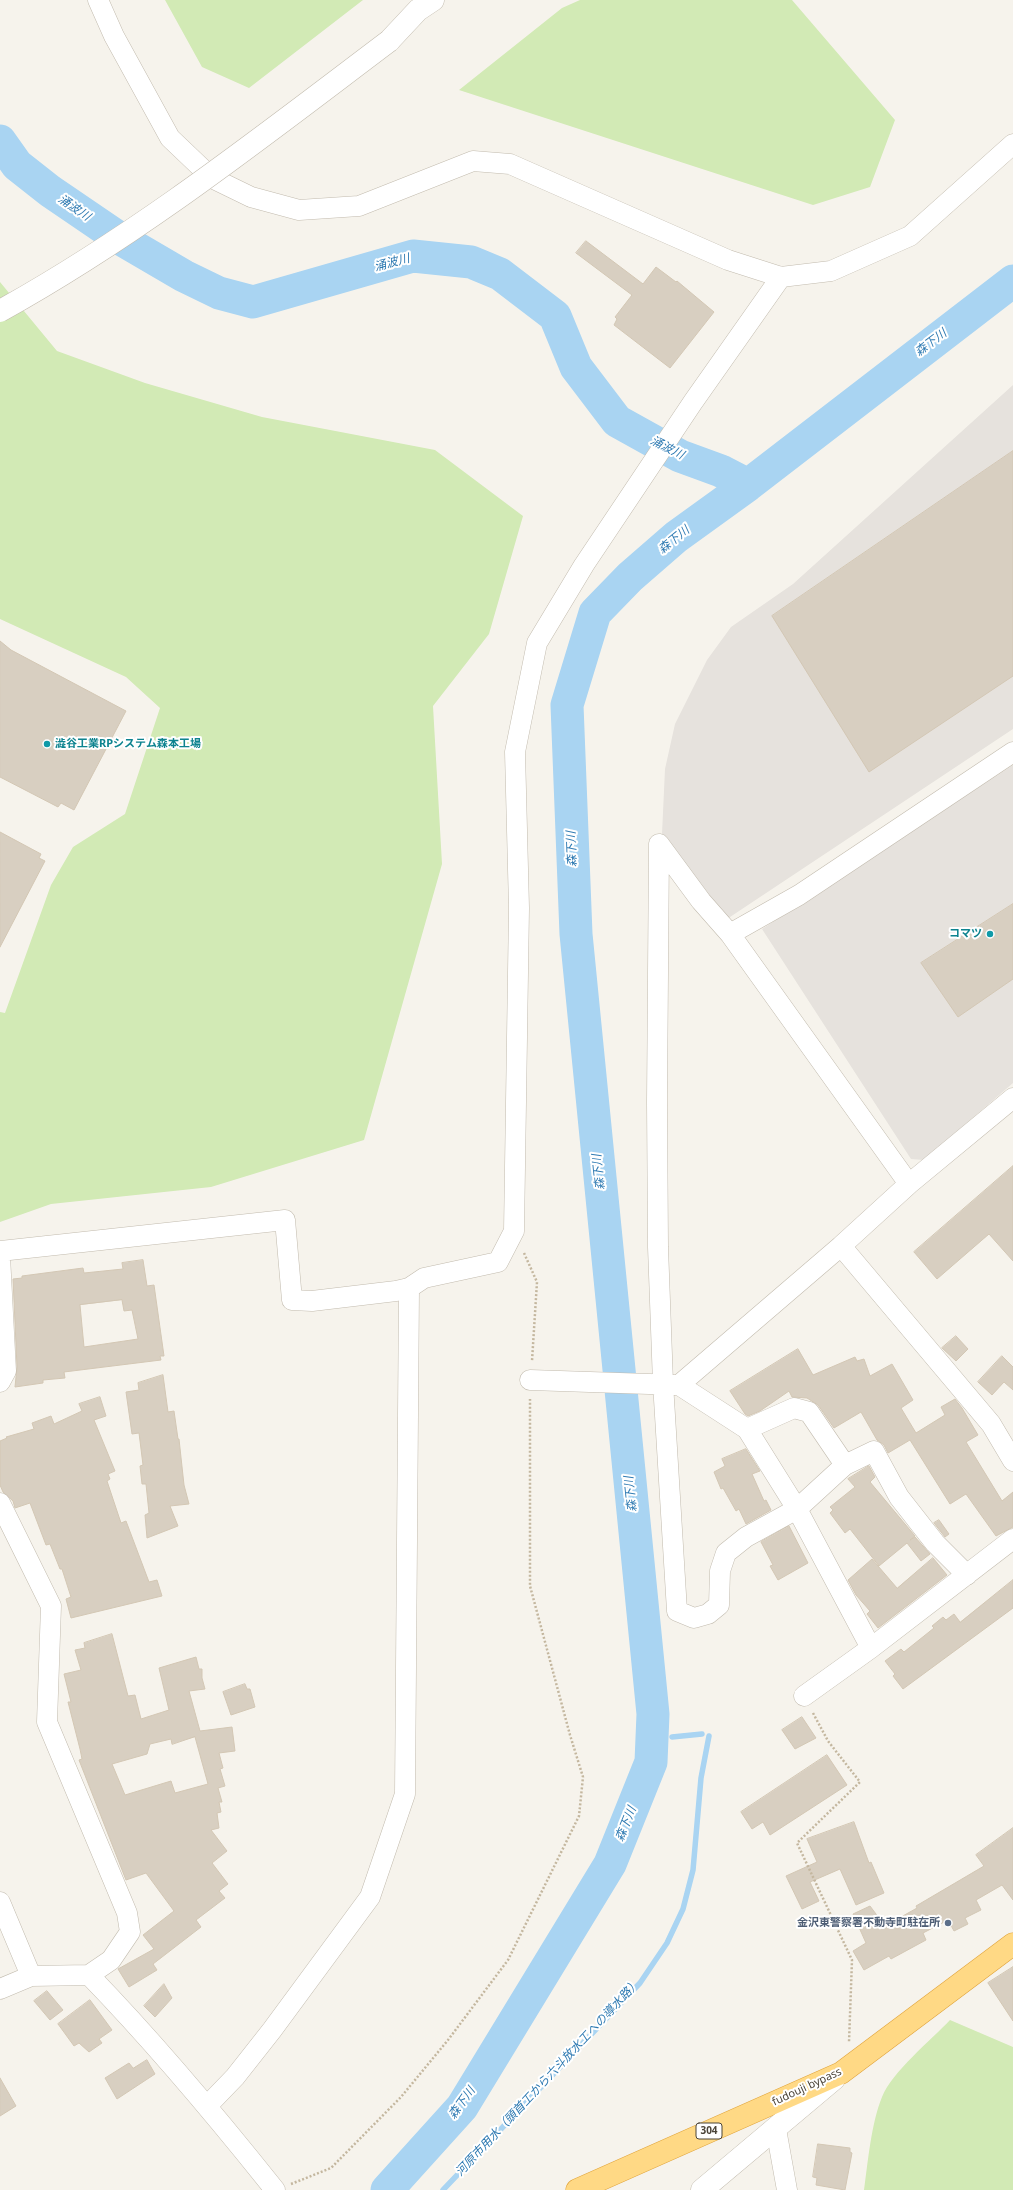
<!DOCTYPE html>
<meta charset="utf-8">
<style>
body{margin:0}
canvas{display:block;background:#f6f3ec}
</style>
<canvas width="1013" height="2190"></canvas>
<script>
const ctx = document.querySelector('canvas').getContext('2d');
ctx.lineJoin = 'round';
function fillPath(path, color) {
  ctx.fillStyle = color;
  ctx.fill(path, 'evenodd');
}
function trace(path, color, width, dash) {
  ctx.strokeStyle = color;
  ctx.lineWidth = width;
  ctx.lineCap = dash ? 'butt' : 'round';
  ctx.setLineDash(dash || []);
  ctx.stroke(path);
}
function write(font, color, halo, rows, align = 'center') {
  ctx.font = font + ' "Noto Sans","Noto Sans JP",sans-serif';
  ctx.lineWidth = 4;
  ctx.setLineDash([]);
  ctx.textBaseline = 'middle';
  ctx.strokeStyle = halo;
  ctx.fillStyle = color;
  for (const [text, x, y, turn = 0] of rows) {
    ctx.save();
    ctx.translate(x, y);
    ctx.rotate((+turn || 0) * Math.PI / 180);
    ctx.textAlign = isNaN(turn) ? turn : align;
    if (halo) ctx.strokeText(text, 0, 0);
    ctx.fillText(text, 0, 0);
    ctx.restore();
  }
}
fillPath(new Path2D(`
 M 1013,385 L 1013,729 L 727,919 L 662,834 L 665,769 L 675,724 L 707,660 L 731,627 L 793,584 Z
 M 1013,765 L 1013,1083 L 924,1160 L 911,1159 L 762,929 Z`), '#e6e2dd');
fillPath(new Path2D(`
 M 165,0 L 363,0 L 249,88 L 202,67 Z
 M 580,0 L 792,0 L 895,120 L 870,187 L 813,205 L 459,90 L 562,8 Z
 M 0,282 L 57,351 L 145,383 L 262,417 L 435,450 L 523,516 L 489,634 L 433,706 L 442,864 L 364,1140 L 211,1187 L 51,1204 L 0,1222 L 0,1012 L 5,1013 L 51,885 L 73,847 L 125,814 L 160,708 L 126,677 L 0,619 Z
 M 950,2020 L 1013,2047 L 1013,2190 L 864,2190 C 868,2162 871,2124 882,2097 C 892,2072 931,2040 950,2020 Z`), '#d2eab5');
trace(new Path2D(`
 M 672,1737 L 702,1734
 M 443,2190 L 640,1983 L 667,1943 L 683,1909 L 693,1870 L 701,1778 L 709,1736`), '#a9d4f2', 5.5);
trace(new Path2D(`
 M 0,141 L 17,165 L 50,191 L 119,238 L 184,276 L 219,293 L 253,302 L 413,256 L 471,262 L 500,274 L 555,316 L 576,367 L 617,421 L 680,456 L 721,471 L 748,485
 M 387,2190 L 462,2107 L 610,1864 L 651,1762 L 653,1714 L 576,934 L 567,705 L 595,613 L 630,577 L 676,537 L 748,485 L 1013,281`), '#a9d4f2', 33);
const building = new Path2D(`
 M 586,241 L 643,284 L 656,267 L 676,282 L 677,281 L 714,312 L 670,368 L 614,325 L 617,319 L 615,317 L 632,295 L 576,253 Z
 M 1013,451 L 1013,676 L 869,772 L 772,616 Z
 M 0,641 L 11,650 L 126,711 L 74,810 L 61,803 L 58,807 L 0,777 Z
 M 0,832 L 41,854 L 39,858 L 45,861 L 0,947 Z
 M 1013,904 L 1013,979 L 958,1017 L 921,963 Z
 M 1013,1166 L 1013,1261 L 989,1234 L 937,1279 L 914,1252 Z
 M 143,1260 L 147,1286 L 154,1285 L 164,1356 L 160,1356 L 161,1360 L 64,1372 L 65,1378 L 43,1380 L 43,1383 L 15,1387 L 17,1367 L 13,1279 L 22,1278 L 22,1276 L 83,1268 L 84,1273 L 123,1269 L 122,1263 ZM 122,1300 L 124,1311 L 132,1310 L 138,1339 L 84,1347 L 80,1305 Z
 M 956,1336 L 968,1349 L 956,1361 L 942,1348 Z
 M 798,1349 L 813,1375 L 855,1357 L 857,1361 L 864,1359 L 870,1376 L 892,1364 L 913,1400 L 901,1408 L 916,1433 L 945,1415 L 941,1407 L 955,1399 L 962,1408 L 978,1435 L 966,1442 L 1002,1501 L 1013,1492 L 1013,1527 L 996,1536 L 966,1494 L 950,1504 L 910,1440 L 888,1453 L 884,1445 L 877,1440 L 861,1412 L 834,1428 L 818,1405 L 807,1398 L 792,1397 L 789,1391 L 760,1411 L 748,1416 L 745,1414 L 730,1391 Z
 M 1002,1356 L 1013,1367 L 1013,1390 L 1004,1382 L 992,1395 L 978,1382 Z
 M 163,1375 L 168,1412 L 174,1411 L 178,1439 L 179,1439 L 184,1485 L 189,1504 L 170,1506 L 178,1526 L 147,1538 L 145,1515 L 149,1513 L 146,1484 L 142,1484 L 140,1466 L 143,1465 L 139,1433 L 132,1434 L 126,1392 L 139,1390 L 138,1383 Z
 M 100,1397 L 106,1416 L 94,1420 L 115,1471 L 108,1474 L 110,1479 L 107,1481 L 121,1523 L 126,1521 L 149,1582 L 157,1580 L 162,1596 L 71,1618 L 66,1599 L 71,1597 L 62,1569 L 60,1569 L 50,1544 L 46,1545 L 30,1503 L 15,1508 L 13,1501 L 3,1492 L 0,1485 L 0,1441 L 7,1438 L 6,1437 L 34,1429 L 32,1423 L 51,1416 L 54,1424 L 82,1411 L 79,1404 Z
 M 746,1449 L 760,1471 L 752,1474 L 764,1501 L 766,1500 L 771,1510 L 746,1524 L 739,1509 L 736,1511 L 723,1488 L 721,1489 L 714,1472 L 725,1466 L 722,1459 Z
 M 869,1466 L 875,1477 L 870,1482 L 915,1536 L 910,1540 L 915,1537 L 930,1554 L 921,1561 L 907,1543 L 879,1566 L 850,1529 L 845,1533 L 830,1513 L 833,1510 L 830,1507 L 855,1487 L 848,1479 Z
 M 939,1520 L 949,1534 L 945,1537 L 934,1523 Z
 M 789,1526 L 808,1563 L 778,1580 L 770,1566 L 773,1565 L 761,1542 Z
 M 933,1558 L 947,1575 L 878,1628 L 867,1614 L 870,1611 L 856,1595 L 848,1580 L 872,1559 L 897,1588 Z
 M 1013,1580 L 1013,1608 L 903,1689 L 893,1676 L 895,1674 L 885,1661 L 901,1649 L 904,1652 L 934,1628 L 932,1626 L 943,1617 L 946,1620 L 954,1614 L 960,1622 Z
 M 112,1634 L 128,1696 L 135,1695 L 141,1719 L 169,1710 L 159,1668 L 196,1657 L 199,1669 L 202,1669 L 202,1678 L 205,1689 L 189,1691 L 200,1731 L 232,1727 L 235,1751 L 219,1753 L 223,1768 L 220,1769 L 225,1786 L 218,1788 L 222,1802 L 219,1802 L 221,1812 L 217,1813 L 219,1828 L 211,1830 L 227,1851 L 212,1863 L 228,1884 L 219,1891 L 225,1898 L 196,1920 L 201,1927 L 153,1964 L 157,1970 L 129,1987 L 118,1969 L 154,1949 L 143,1935 L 174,1911 L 146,1873 L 126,1880 L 79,1760 L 82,1759 L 80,1749 L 68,1702 L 71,1702 L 64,1674 L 81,1670 L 75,1650 L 85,1648 L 84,1643 ZM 195,1737 L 208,1784 L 175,1793 L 171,1781 L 125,1795 L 112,1764 L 147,1754 L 150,1744 L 171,1739 L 172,1744 Z
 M 245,1684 L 247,1689 L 250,1689 L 255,1707 L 231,1715 L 223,1692 Z
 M 802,1717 L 816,1738 L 795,1749 L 782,1730 Z
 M 827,1755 L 847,1785 L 770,1835 L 763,1822 L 752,1829 L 741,1812 Z
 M 854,1822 L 869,1863 L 871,1862 L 884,1893 L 856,1905 L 840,1869 L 810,1882 L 819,1901 L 802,1909 L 786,1876 L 817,1862 L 807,1839 Z
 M 1013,1828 L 1013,1900 L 1002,1885 L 976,1900 L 981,1910 L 965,1918 L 968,1924 L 954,1931 L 948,1920 L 923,1933 L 926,1940 L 891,1959 L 889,1956 L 864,1970 L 853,1951 L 866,1943 L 853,1914 L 870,1906 L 885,1926 L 917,1908 L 916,1906 L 984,1866 L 976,1855 Z
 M 1013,1967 L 1013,2021 L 988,1983 Z
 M 164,1984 L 172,1998 L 155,2017 L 144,2006 Z
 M 47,1991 L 63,2010 L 50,2020 L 34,2001 Z
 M 90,2000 L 112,2030 L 99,2039 L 102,2043 L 89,2052 L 79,2043 L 74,2046 L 58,2024 Z
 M 147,2060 L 155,2074 L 117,2099 L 105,2078 L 129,2063 L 133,2068 Z
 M 0,2078 L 16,2106 L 0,2116 Z
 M 818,2144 L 850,2148 L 850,2152 L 852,2153 L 845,2190 L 816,2185 L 817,2178 L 813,2177 Z`);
fillPath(building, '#d8cfc1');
trace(building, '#d3c7b4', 1);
const minor = new Path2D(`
 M 98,0 L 114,36 L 170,138 L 212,178 L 251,197 L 299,210 L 359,206 L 473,161 L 510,164 L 728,260 L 781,277 L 831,271 L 910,236 L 1013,144
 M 659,844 L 657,1102 L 658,1247 L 663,1383 L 677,1611 L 694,1618 L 708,1614 L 719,1605 L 720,1571 L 726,1553 L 746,1537 L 797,1509 L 845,1465 L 874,1451 L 899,1497 L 935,1543 L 967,1575
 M 659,844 L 701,901 L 730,934
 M 909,1184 L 730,934 L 799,895 L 1013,752
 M 841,1246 L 991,1424 L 1013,1461
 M 0,1251 L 285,1220 L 292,1300 L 312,1301 L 396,1291 L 409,1288 L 424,1278 L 498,1262 L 514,1231 L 519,908 L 515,752 L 537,643 L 584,565 L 693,402 L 781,277
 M 0,1256 L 6,1371 L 0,1382
 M 530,1380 L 679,1385 L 747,1429 L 797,1509 L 871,1648
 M 679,1385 L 841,1246 L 909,1184 L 1013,1098
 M 747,1429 L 794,1408 L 809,1412 L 845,1465
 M 0,1503 L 51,1606 L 47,1722 L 127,1913 L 130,1932 L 111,1960 L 89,1975 L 31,1976 L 0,1989
 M 804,1696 L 871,1648 L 1013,1539
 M 0,1902 L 31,1976
 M 89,1975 C 155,2043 216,2116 275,2190
 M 207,2106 L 235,2077 L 272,2030 L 370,1897 L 405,1794 L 409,1288
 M 776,2129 L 787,2190`);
const tertiary = new Path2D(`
 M 389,41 L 418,10 L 433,0
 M 702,2190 L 834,2079`);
const trunk = new Path2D(`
 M 577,2190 L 841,2073 L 1013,1944`);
trace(minor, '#c2bbae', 21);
trace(tertiary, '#c2bbae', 23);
trace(trunk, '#e0a43c', 23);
trace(new Path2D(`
 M 524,1253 L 537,1282 L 532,1361
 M 813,1713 L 828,1741 L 860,1782 L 797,1843 L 852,1960 L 849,2042
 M 291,2184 L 331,2168 L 401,2097 L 448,2040 L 508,1960 L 579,1816 L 583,1777 L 570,1735 L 530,1586 L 530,1399`), '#c4b79f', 2.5, [2, 2]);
trace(minor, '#fff', 20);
trace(tertiary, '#fff', 22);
trace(trunk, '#ffd985', 22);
const tertiaryBridge = new Path2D(`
 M 0,311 C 139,234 263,136 389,41`);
trace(tertiaryBridge, '#c2bbae', 23, []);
trace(tertiaryBridge, '#fff', 22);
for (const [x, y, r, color] of [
 [47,744,4,"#0f9aa8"],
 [990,934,4,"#0f9aa8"],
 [948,1923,4,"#5c6f8a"]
]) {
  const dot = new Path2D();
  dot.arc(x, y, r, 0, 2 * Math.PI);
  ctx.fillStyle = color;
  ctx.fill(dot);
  trace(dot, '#fff', 1.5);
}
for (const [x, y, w] of [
 [709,2131,26]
]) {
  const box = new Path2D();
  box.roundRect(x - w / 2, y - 8, w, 16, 3);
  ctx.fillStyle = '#fff';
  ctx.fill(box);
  trace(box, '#4b4439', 1);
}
write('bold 10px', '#4b4439', null, [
 ["304",709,2131]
]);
write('bold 11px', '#0d838f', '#fff', [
 ["澁谷工業RPシステム森本工場",55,744],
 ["コマツ",982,934,"right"]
], 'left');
write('bold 11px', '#4e5e75', '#fff', [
 ["金沢東警察署不動寺町駐在所",940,1923]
], 'right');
write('11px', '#4b4439', '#fff', [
 ["fudouji bypass",807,2087,-25]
]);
write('italic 12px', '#2e7ab2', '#fff', [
 ["涌波川",74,208,34],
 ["涌波川",392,263,-15],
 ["森下川",931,343,-37],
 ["涌波川",667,448,27],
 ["森下川",674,540,-39],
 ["森下川",572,849,-92],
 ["森下川",599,1172,-96],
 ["森下川",631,1494,-96],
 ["森下川",626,1824,-68],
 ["河原市用水（頭首工から六斗放水工への導水路）",548,2078,-47],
 ["森下川",462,2103,-54]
]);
</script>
